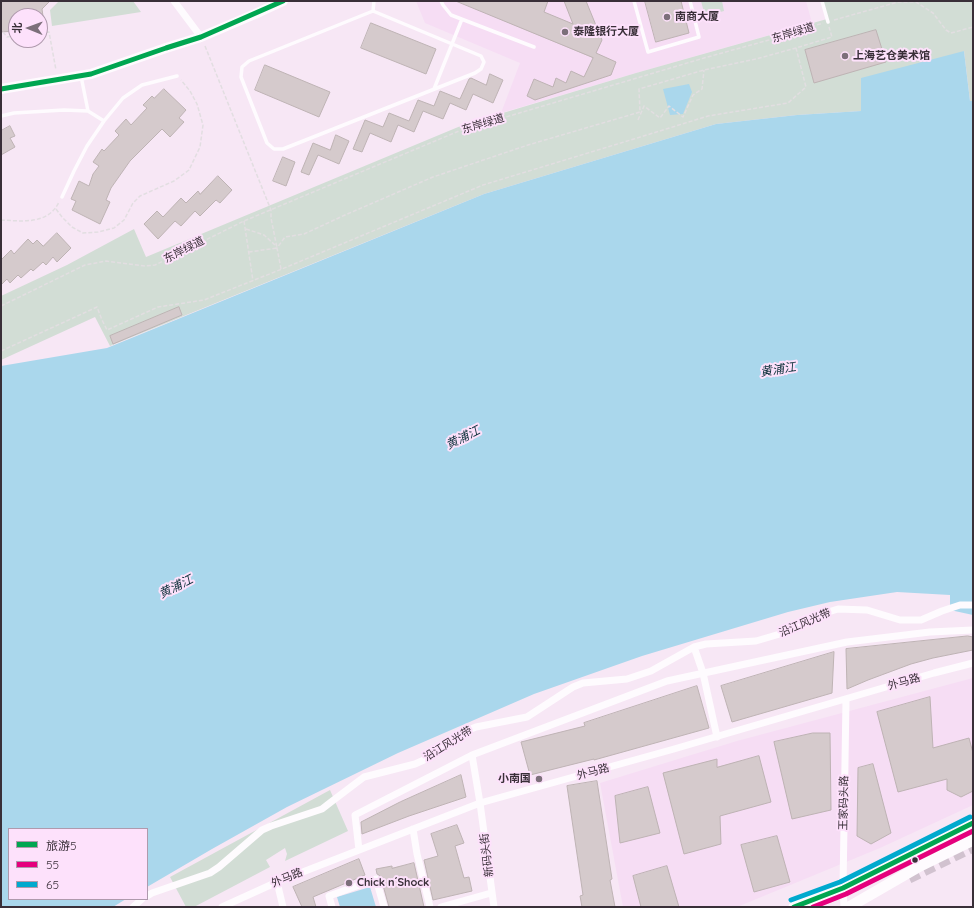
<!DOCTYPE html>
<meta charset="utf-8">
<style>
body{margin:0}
#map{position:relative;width:974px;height:908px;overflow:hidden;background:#f7e7f5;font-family:Quicksand,"Noto Sans SC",sans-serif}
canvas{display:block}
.frame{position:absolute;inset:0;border:2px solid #392f38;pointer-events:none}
.legend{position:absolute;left:8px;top:828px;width:140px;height:72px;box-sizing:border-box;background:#fde1fb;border:1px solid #af9aad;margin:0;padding:5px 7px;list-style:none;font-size:12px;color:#392f38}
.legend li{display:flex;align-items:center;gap:8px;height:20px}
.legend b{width:20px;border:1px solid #af9aad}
.north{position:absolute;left:8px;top:8px;width:40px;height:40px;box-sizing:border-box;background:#fde1fb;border:1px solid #af9aad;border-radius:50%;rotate:271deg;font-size:11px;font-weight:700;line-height:16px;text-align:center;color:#392f38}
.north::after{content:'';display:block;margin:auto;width:14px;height:18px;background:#7c6f7a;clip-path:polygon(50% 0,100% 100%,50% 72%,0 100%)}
</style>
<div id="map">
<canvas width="974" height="908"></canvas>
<div class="frame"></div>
<ul class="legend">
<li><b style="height:5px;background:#00a651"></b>旅游5</li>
<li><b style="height:5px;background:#e5007d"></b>55</li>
<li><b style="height:5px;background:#00a9ce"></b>65</li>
</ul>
<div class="north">北</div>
</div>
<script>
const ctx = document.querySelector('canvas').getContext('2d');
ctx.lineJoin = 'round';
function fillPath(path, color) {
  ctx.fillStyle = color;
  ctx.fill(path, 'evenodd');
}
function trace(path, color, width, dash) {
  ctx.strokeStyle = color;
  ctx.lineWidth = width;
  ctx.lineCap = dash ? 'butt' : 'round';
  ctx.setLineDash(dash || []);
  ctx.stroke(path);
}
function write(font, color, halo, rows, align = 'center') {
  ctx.font = font + ' Quicksand,"Noto Sans SC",sans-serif';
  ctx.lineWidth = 4;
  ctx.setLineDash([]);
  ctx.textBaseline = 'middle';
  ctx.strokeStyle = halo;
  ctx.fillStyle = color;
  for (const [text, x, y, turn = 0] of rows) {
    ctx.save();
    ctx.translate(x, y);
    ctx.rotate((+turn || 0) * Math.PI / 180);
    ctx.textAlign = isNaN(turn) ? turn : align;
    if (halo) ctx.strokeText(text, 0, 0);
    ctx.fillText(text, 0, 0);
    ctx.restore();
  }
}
fillPath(new Path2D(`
 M 416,1 L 806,1 L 812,23 L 636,73 L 501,113 L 520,63 L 425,23 Z
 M 973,678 L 973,805 L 880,848 L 737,907 L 623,907 L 600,783 L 737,741 Z`), '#f6ddf4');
fillPath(new Path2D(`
 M 59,1 L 133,1 L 141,12 L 52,26 L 50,10 Z
 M 701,1 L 722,1 L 724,11 L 705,16 Z
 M 822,1 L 973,1 L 973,101 L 970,101 L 964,51 L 862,111 L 797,115 L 716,124 L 484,194 L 110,346 L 95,317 L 1,360 L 1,296 L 67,265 L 134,229 L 146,257 L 463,125 L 636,73 L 827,19 Z
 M 330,790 L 348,831 L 285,861 L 287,854 L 285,848 L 266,860 L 270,867 L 194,907 L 186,907 L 170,877 Z`), '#d2ddd5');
fillPath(new Path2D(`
 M 964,51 L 970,101 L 973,101 L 973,615 L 950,610 L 950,595 L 897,592 L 830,602 L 788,612 L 642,656 L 534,694 L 398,753 L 287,807 L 212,849 L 147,887 L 147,829 L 9,829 L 9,899 L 126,899 L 113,907 L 1,907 L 1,366 L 107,348 L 484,194 L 716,124 L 797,115 L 861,111 L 861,78 Z
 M 689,84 L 692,92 L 683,114 L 670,115 L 663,89 Z
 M 370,887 L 376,907 L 340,907 L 337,897 Z`), '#aad7ec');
const building = new Path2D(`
 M 1,1 L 50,1 L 42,9 L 43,16 L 16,16 L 16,31 L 1,32 Z
 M 456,1 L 548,1 L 544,12 L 573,24 L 564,1 L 586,1 L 602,40 L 596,53 L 616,62 L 611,75 L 535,100 L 527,96 L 534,79 L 553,87 L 556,78 L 566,83 L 571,71 L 584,77 L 593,58 Z
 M 645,1 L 681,1 L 689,33 L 656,42 Z
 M 371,23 L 436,49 L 426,74 L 361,48 Z
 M 876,30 L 886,62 L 814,83 L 805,50 Z
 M 265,65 L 330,92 L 319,117 L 255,90 Z
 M 490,74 L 503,80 L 493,103 L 473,94 L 466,110 L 450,103 L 443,119 L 423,111 L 414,132 L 398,125 L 391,142 L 370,133 L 362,152 L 353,149 L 365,120 L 383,127 L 389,113 L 409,121 L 418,100 L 434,106 L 440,91 L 460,99 L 469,79 L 471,78 L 486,85 Z
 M 164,89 L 186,110 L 179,118 L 184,122 L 170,137 L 162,129 L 130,161 L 111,188 L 106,200 L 110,202 L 100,224 L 72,210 L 76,201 L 71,199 L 79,181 L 89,186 L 93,174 L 99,166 L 93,162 L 102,149 L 104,151 L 119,135 L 115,131 L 126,119 L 131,125 L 147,108 L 143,105 L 152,96 L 154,98 Z
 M 10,126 L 15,136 L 10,138 L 15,147 L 1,155 L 1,131 Z
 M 336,135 L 349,141 L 339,164 L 318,155 L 309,175 L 301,172 L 313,143 L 330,150 Z
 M 283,157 L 295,162 L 286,186 L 273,181 Z
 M 218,176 L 232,190 L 220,203 L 216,200 L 200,216 L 195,211 L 181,226 L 175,221 L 158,239 L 144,224 L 157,211 L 163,217 L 181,198 L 186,203 L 198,191 L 200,194 Z
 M 57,233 L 71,248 L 57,262 L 53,257 L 46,265 L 43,262 L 33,271 L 31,269 L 21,278 L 18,275 L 10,283 L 7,279 L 1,285 L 1,260 L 11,250 L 14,254 L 28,239 L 33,244 L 37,240 L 43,246 Z
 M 179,307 L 182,315 L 113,344 L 110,336 Z
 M 968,636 L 973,637 L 973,650 L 933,658 L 911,664 L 868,680 L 847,689 L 846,649 Z
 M 834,652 L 832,693 L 732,722 L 721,686 Z
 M 697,686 L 709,728 L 594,760 L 594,759 L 530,775 L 521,742 L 585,726 L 584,723 Z
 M 930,697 L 933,748 L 969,738 L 973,753 L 973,791 L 961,797 L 947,790 L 947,779 L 898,792 L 877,712 Z
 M 813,733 L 830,733 L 831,810 L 792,819 L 774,742 Z
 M 759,756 L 771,802 L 720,816 L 721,844 L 684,854 L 663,773 L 717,759 L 717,767 Z
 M 873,764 L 891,833 L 871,844 L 857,836 L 858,768 Z
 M 461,775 L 466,797 L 409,816 L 362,834 L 361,822 L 400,802 Z
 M 597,781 L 612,879 L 610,880 L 615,907 L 582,907 L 580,896 L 583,895 L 567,786 Z
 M 648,787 L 660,833 L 620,843 L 615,796 Z
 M 457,825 L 464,843 L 455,846 L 464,878 L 469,877 L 472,891 L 433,900 L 424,860 L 438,856 L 431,834 Z
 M 777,836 L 790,882 L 754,892 L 741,845 Z
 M 359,859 L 365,875 L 313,897 L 316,907 L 302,907 L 293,887 Z
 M 414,863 L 424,907 L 389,907 L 381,878 L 379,875 L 377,874 L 376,869 L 392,866 L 392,868 Z
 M 667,866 L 679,907 L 641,907 L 633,876 Z`);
fillPath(building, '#d5cacc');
trace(building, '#beb3b4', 1);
trace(new Path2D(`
 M 909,878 L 973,847`), '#d1c2cf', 11, [11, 5.5]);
trace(new Path2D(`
 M 834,20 L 898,2 L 916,2 L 933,13 L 946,30 L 951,33 L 973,27
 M 3,32 L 7,37 L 16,36
 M 40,33 L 49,32 L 56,70
 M 205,46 L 271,210 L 271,218 L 277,248 L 249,252
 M 638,120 L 644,106 L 660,118 L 669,106 L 683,117 L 693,95 L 702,89 L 704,70
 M 56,209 L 62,217 L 72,227 L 83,233 L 98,232 L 114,228 L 124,220 L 133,203 L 140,196 L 174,181 L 189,170 L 200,147 L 203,125 L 197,104 L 190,91 L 181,80
 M 1,220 C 22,221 48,225 59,202
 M 244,221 L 253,281
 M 246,229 L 264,235 L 275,245
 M 281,269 L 277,248 L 285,237 L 304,234 L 345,215 L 433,177 L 528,145 L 640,112 L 639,89 L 704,70 L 756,59 L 796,48
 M 1,306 L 85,265 L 106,261 L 145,266 L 155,265 L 244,221 L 459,131 L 704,58 L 769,40 L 823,23
 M 1,351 L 97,307 L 102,320 L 107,330 L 158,307 L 204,300 L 282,269 L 483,185 L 634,139 L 708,116 L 788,103 L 806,87 L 796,48 L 832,37 L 829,27`), '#e2dee1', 1.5, [4, 2]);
trace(new Path2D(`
 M 441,1 L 443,5 L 451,15 L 534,47
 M 634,1 L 648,52 L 699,37 L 690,1
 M 822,1 L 828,22
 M 373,11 L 481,56 L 484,62 L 481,69 L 475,73 L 283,149 L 274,149 L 267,143 L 241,77 L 242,67 L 249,61 Z
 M 373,11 L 374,1
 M 81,76 L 88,111
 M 434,89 L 462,19
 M 1,116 L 14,113 L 64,110 L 88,111 L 104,121
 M 62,197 L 74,171 L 87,146 L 104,121 L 123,98 L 142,85 L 177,76`), '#fefbfe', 3.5);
trace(new Path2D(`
 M 174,1 L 201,37
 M 694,647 L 703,673 L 717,737
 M 472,755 L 480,803 L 494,907
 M 413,829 L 417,854 L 430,907
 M 359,850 L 355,815 L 472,755 L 667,681 L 847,642 L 930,632 L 973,630
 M 277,882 L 283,907
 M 147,896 L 152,893 L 210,873 L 219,867 L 262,830 L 271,826 L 322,809 L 331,802 L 364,777 L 415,764 L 426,759 L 466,731 L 476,727 L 527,717 L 573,687 L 583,683 L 627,679 L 651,671 L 694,647 L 706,644 L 756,641 L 790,631 L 825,613 L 838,609 L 867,610 L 900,620 L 921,620 L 942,611 L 960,605 L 973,605
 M 133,907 L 142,899
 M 222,907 L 277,882 L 480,803 L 674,749 L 934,673 L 973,663
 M 332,907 L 329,896 L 376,879 L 384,907
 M 441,907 L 491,893
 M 844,907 L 843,888 L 846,699`), '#fefbfe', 7);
trace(new Path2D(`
 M 1,89 L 91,74 L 166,48 L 201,37 L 255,14 L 283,1`), '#fefbfe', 10);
trace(new Path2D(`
 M 794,907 L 843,888 L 973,823
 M 849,907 L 920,866 L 973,840`), '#fefbfe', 11);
trace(new Path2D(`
 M 1,89 L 91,74 L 166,48 L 201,37 L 283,1
 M 794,907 L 843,888 L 973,823`), '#00a651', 5);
trace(new Path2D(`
 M 813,907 L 846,894 L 973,831`), '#e5007d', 5);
trace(new Path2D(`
 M 791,900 L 840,882 L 970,817`), '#00a9ce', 5);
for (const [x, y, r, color] of [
 [667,17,4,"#7c6f7a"],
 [565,32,4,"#7c6f7a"],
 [845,56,4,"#7c6f7a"],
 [539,779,4,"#7c6f7a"],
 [915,860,3.5,"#392f38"],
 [349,883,4,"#7c6f7a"]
]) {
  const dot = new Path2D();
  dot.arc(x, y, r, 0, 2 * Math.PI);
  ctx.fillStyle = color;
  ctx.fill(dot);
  trace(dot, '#fde1fb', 1.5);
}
write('bold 11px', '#392f38', '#fde1fb', [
 ["南商大厦",675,17],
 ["泰隆银行大厦",573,32],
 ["上海艺仓美术馆",853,56],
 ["小南国",531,779,"right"],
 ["Chick n´Shock",357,883]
], 'left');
write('11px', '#392f38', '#fde1fb', [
 ["东岸绿道",793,33,-17],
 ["东岸绿道",483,124,-17],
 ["东岸绿道",184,250,-27],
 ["沿江风光带",805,623,-23],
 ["外马路",904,682,-16],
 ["沿江风光带",448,744,-32],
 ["外马路",593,772,-15],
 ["王家码头路",844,803,-89],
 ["新码头街",487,855,-97],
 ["外马路",287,878,-22]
]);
write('italic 12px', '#10333d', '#fde1fb', [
 ["黄浦江",778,370,-9],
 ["黄浦江",463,438,-27],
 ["黄浦江",176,587,-27]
]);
</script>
